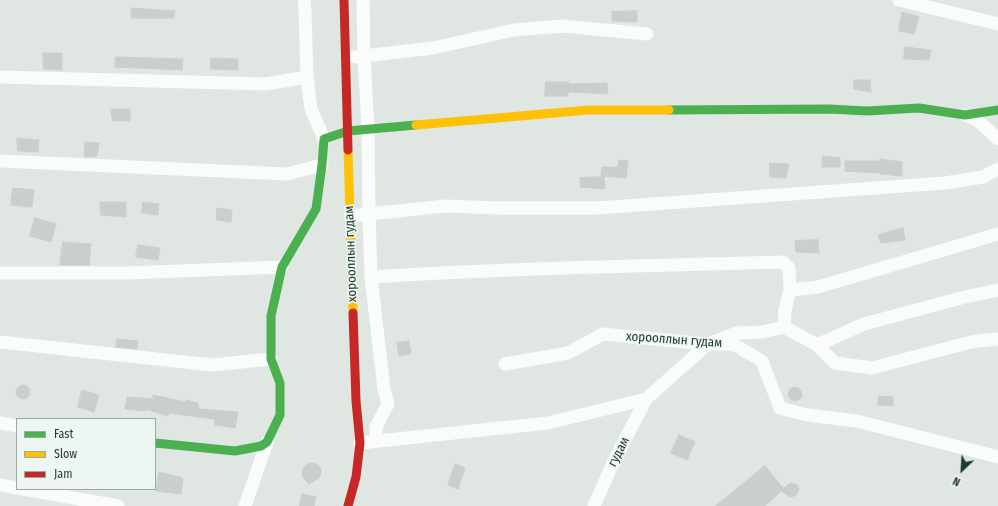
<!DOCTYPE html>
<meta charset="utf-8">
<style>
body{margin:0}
#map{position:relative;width:998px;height:506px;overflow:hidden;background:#e0e7e3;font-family:"Fira Sans Condensed",sans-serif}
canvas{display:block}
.legend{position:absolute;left:16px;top:418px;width:140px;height:72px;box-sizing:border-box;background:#edf6f0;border:1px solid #9aaaa2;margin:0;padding:5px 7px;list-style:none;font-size:12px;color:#1e392d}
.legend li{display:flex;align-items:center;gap:8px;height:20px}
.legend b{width:20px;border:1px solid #9aaaa2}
.north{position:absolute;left:942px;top:450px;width:40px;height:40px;-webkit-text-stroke:3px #edf6f0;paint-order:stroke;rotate:205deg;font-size:11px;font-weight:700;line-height:16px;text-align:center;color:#1e392d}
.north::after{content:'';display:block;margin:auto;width:14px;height:18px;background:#1e392d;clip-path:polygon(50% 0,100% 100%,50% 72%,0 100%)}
</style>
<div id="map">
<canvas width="998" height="506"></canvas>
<ul class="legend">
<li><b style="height:5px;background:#4caf50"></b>Fast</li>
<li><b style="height:5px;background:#ffc107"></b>Slow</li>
<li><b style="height:5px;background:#c62828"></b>Jam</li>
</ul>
<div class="north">N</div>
</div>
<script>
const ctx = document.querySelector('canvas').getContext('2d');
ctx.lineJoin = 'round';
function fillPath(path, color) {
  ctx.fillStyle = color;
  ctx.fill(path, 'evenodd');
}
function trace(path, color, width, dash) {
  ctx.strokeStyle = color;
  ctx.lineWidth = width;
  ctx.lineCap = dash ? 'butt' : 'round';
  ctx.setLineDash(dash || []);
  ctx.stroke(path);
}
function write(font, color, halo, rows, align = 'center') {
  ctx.font = font + ' "Fira Sans Condensed",sans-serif';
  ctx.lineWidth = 3.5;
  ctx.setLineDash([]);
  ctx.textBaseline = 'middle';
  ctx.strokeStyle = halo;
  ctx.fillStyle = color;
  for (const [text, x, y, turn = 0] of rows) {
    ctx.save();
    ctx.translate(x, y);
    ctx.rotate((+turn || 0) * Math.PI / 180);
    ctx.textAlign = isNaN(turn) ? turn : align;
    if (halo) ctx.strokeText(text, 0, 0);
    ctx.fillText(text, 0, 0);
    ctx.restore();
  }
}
const building = new Path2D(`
 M 131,8 L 175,11 L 174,18 L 132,18 Z
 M 637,11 L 637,22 L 612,21 L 612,12 Z
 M 902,12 L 919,17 L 914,34 L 899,31 Z
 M 905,47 L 931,50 L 929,60 L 904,59 Z
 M 43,53 L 62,53 L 62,70 L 44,69 Z
 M 116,57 L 183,59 L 182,70 L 115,67 Z
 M 211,58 L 238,59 L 238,70 L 211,69 Z
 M 854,80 L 870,80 L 871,92 L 854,89 Z
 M 546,82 L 569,82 L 569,84 L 607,83 L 608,94 L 568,92 L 568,96 L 545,96 Z
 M 111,109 L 130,109 L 130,121 L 113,121 Z
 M 17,138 L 39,140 L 38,152 L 18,151 Z
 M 85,142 L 99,143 L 97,156 L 85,157 Z
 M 823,156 L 840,158 L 840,167 L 822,167 Z
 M 880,159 L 902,162 L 902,176 L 880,174 L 880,173 L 845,171 L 845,161 L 880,161 Z
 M 619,160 L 628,161 L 626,178 L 601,176 L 602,167 L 618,167 Z
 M 770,163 L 789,164 L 786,178 L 770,177 Z
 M 604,177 L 605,189 L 580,187 L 580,178 Z
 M 13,188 L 34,190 L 32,207 L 11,205 Z
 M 100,202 L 126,202 L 126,217 L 101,215 Z
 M 143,202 L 159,204 L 158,215 L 142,213 Z
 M 217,208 L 232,210 L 231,222 L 217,220 Z
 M 35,218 L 56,224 L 51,242 L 30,236 Z
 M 903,228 L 905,240 L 881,243 L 878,235 Z
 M 818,240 L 819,253 L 796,252 L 795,241 Z
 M 63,242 L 91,244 L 89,265 L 60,265 Z
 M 138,245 L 160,248 L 158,260 L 136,257 Z
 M 117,339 L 138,341 L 137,349 L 116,347 Z
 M 409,341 L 411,354 L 399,356 L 397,343 Z
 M16 392a7 7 0 1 1 14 0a7 7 0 1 1-14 0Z
 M788 394a7 7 0 1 1 14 0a7 7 0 1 1-14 0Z
 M 82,390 L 99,395 L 94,412 L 78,407 Z
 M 153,395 L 186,402 L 186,400 L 198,403 L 199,409 L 238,412 L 235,428 L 215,425 L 214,419 L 169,413 L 168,416 L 145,409 L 145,411 L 125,409 L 127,397 L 153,399 Z
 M 879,396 L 893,397 L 893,406 L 878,405 Z
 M 679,435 L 695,442 L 687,460 L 671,453 Z
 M 309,463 L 312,463 L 318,465 L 321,469 L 321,473 L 319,478 L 309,484 L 303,477 L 302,473 L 304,467 Z
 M 455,464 L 465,468 L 458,489 L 448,485 Z
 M 765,466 L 783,488 L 791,483 L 795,484 L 797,485 L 799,489 L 797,494 L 796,495 L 792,497 L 789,496 L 781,491 L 765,506 L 716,506 Z
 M 159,472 L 183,478 L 181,494 L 156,491 Z
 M 302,494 L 316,497 L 314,506 L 300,506 Z`);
fillPath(building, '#c9cfcc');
trace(building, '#c9cfcc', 1);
trace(new Path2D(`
 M 363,0 L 364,56 L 368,129 L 369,214 L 371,277 C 508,268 646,266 783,262 L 789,268 L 790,290
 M 899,0 L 998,24
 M 355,57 L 433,48 L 514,30 L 562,26 L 647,34
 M 0,77 L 266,84 L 307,77 L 305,11 L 304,0
 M 307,77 L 311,109 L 324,139
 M 965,115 L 977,120 L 998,139
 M 0,161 L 287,174 L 322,165
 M 350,216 L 445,206 L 499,208 L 597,208 L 945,183 L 983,177 L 998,169
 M 0,273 L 128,273 L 282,267
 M 371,277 L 384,389 L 388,404 L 376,427 L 376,441
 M 784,327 L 785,310 L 790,290 L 818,287 L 998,234
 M 0,342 L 212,365 L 271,359
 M 817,345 L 864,324 L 965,297 L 998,290
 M 505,364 L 568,353 L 603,334 L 708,344 L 733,344 L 762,361 L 780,408 L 807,415 L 857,421 L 998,457
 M 0,423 L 17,426
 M 360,443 L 548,423 L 646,399 L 708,344 L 736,333 L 762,332 L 784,327 L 817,345 L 835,363 L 872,368 L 971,342 L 998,339
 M 0,485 L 17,488
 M 23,489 L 118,506
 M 245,506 L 267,442
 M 594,506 L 612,465 L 646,399`), '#fafbfb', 13);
trace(new Path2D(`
 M 669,110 L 829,109 L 867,111 L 919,108 L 965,115 L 998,110
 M 155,443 L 235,451 L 261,446 L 267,442 L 280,415 L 280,383 L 271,359 L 271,316 L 282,267 L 316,209 L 322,165 L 324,139 L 348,131 L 416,125`), '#4caf50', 9);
trace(new Path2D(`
 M 416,125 L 589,110 L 669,110
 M 348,150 L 353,313`), '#ffc107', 9);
trace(new Path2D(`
 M 344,0 L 348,150
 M 348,506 L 356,477 L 360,443 L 356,401 L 353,313`), '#c62828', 9);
write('13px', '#1e392d', '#edf6f0', [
 ["хорооллын гудам",351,254,-92],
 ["хорооллын гудам",674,340,4],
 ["гудам",619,452,-63]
]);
</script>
